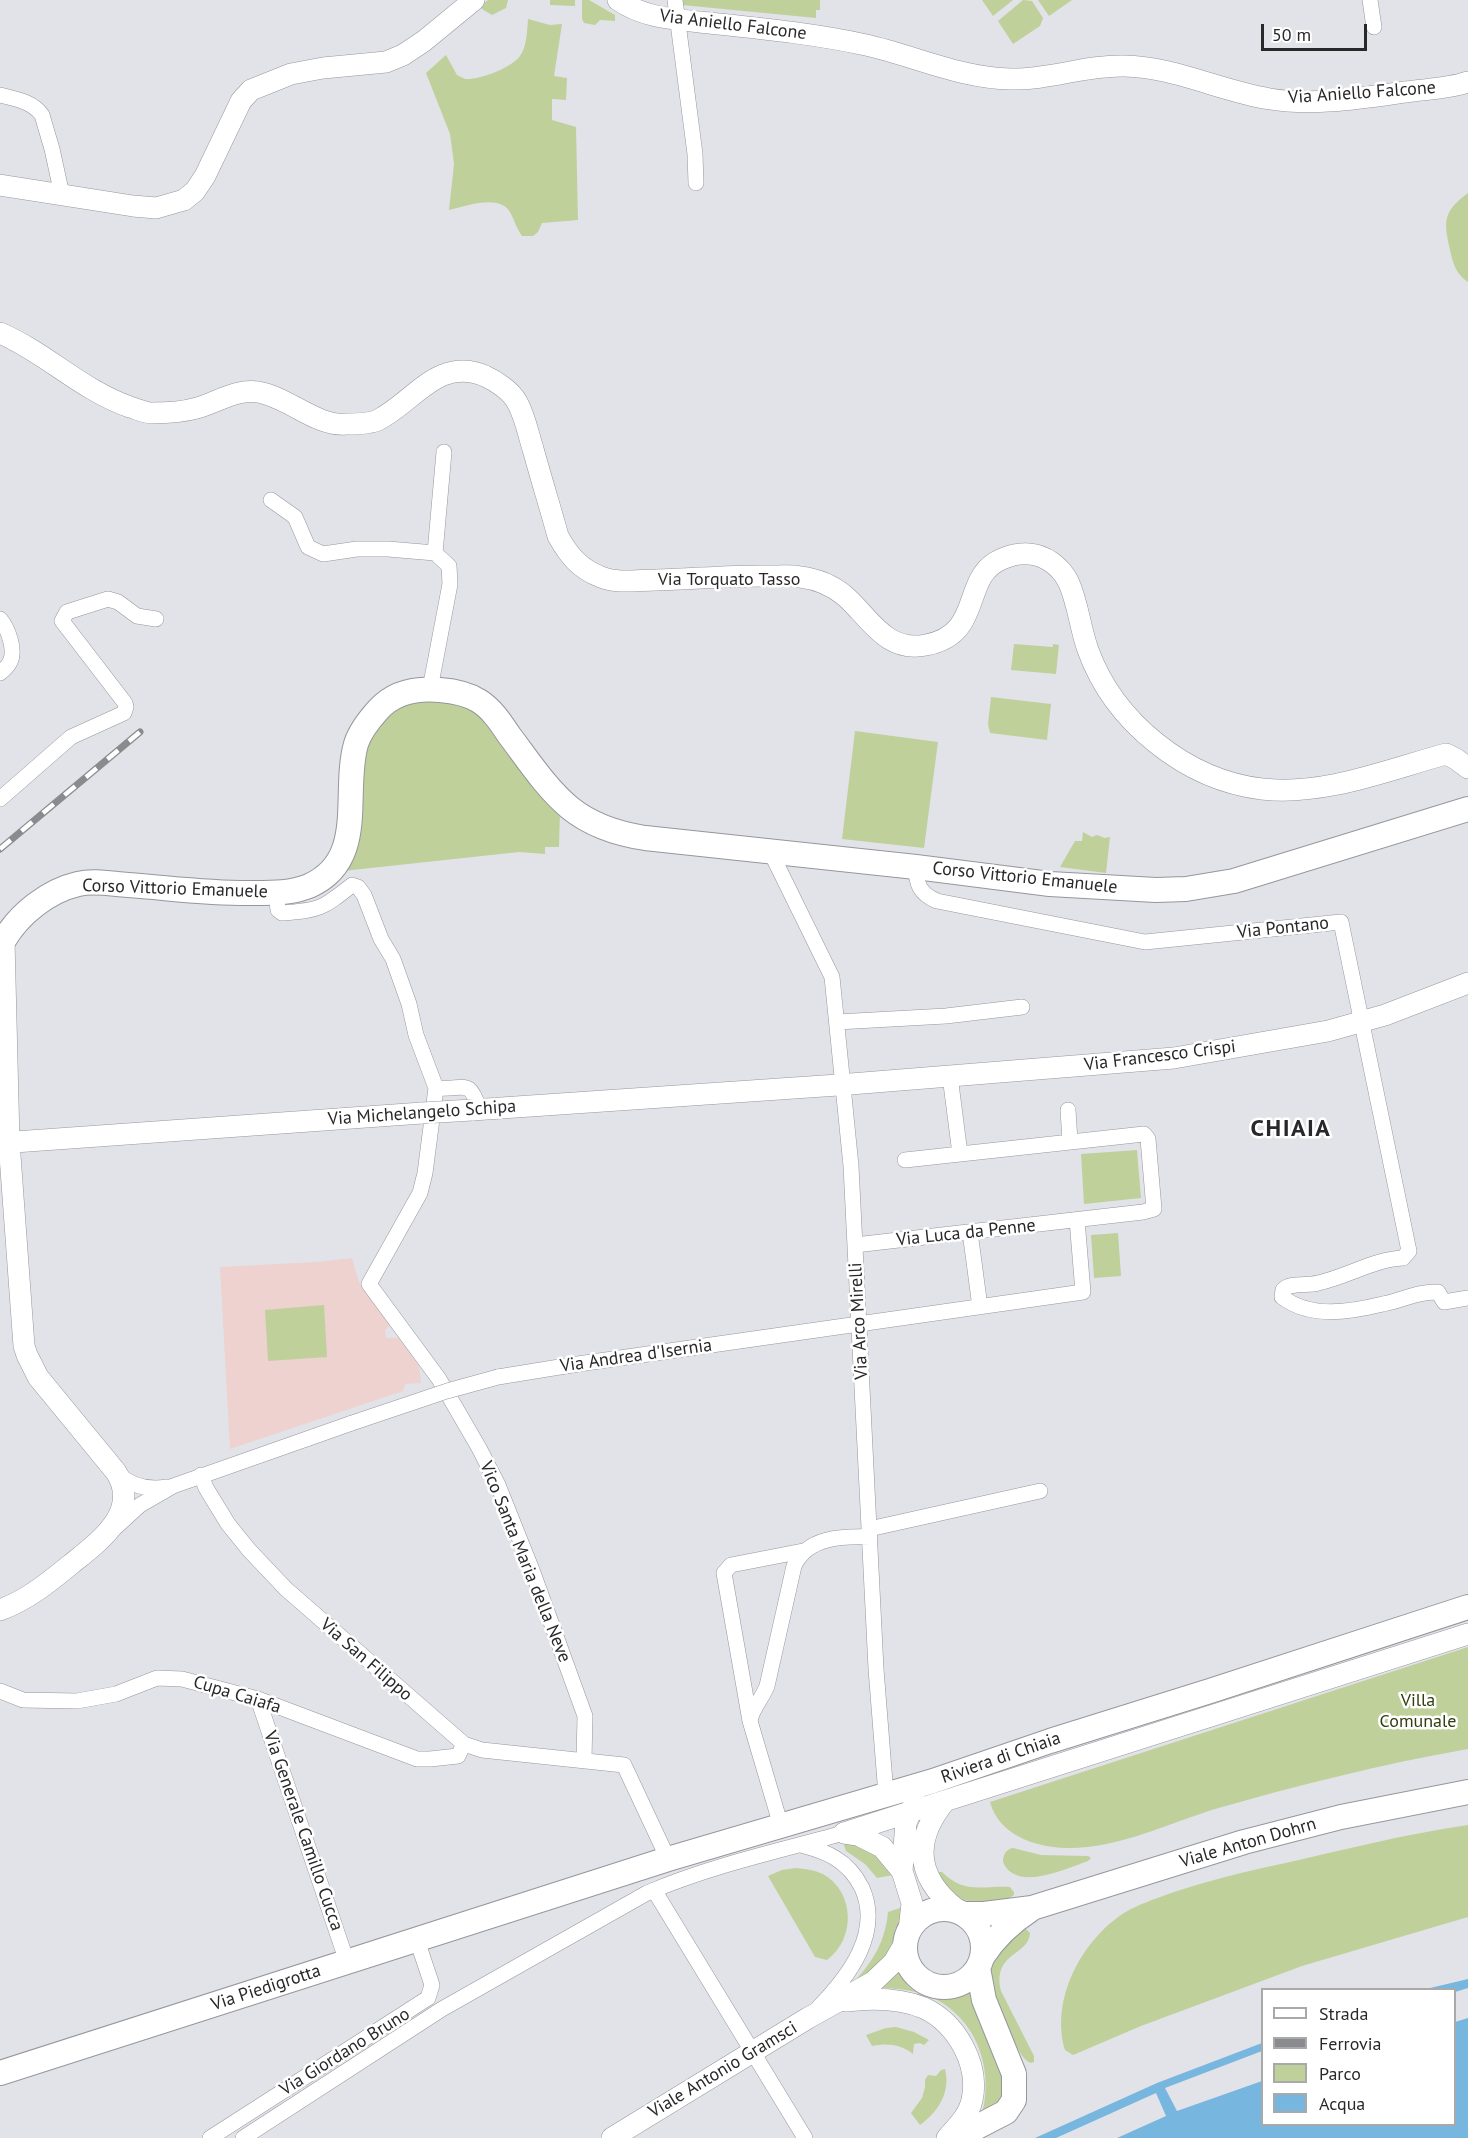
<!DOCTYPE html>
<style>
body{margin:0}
#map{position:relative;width:1468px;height:2138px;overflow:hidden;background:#e1e3e8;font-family:"PT Sans",sans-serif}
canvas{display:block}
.legend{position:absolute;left:1261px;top:1988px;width:195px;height:138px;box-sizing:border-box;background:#fff;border:2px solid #a9a9aa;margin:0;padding:8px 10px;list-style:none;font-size:18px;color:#28282a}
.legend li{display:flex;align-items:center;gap:12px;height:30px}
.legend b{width:30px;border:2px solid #a9a9aa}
.scale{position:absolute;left:1261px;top:24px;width:106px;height:27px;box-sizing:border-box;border:3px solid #28282a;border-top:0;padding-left:8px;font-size:18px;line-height:21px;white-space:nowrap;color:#28282a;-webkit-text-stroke:4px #fff;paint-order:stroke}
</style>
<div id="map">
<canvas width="1468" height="2138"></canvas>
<ul class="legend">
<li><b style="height:8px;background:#fff"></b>Strada</li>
<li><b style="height:8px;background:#8a8b8e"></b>Ferrovia</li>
<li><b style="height:16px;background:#bfd09b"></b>Parco</li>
<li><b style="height:16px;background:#77b6de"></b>Acqua</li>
</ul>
<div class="scale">50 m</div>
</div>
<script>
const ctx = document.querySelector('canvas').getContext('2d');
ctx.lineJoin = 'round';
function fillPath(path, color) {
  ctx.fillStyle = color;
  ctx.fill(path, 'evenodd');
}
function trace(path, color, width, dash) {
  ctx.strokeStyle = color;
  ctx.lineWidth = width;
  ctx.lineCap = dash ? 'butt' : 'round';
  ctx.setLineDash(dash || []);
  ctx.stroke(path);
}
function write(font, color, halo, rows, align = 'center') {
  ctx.font = font + ' "PT Sans",sans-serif';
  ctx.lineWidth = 5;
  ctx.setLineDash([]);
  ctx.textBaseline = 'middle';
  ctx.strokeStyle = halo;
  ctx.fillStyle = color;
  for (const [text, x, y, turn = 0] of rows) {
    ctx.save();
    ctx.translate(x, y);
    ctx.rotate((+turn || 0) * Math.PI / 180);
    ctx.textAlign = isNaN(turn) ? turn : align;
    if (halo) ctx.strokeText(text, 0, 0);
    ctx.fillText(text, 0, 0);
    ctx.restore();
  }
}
fillPath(new Path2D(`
 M 352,1258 L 359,1282 L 370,1294 L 391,1324 L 385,1330 L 386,1338 L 399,1338 L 419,1366 L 421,1383 L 405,1384 L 403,1391 L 230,1449 L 220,1267 L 317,1262 Z`), '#edd2d0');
fillPath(new Path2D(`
 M 488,0 L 508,0 L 506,8 L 492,15 L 482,9 L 482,5 Z
 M 550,0 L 575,0 L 575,6 L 550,5 Z
 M 582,0 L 589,0 L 615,15 L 615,21 L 600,20 L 595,25 L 584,23 L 582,19 Z
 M 682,0 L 820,0 L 820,10 L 816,10 L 816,18 L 682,5 Z
 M 982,0 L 1013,0 L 993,16 Z
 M 1023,0 L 1032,1 L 1043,18 L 1040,26 L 1013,44 L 998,21 Z
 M 1038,0 L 1072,0 L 1049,16 Z
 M 528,19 L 550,25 L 562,24 L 554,76 L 567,78 L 566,100 L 552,99 L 552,120 L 576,127 L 578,220 L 542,223 L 538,232 L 533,236 L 522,236 C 517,229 515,222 511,214 C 501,193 467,206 449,210 L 454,164 L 450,134 L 426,73 L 446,55 L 457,75 L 465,79 C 480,80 511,68 520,56 C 527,46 527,31 528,19 Z
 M 1468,193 L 1468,282 C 1456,274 1453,264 1450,250 C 1444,222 1442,212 1468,193 Z
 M 1014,644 L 1053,647 L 1053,644 L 1059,645 L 1056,674 L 1011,670 Z
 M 991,697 L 1051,704 L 1047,740 L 990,733 L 988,724 Z
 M 439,698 L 474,708 L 560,810 L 559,847 L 545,847 L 545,854 L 519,852 L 343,871 L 367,741 L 398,704 Z
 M 855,731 L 938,742 L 924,848 L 842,839 Z
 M 1083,832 L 1092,837 L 1097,835 L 1105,838 L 1110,837 L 1106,873 L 1060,867 L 1075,841 L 1082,841 Z
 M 1137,1150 L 1141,1198 L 1084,1204 L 1081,1154 Z
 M 1118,1233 L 1121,1276 L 1094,1278 L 1091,1235 Z
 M 324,1305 L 327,1357 L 268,1361 L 265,1310 Z
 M 1468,1647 L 1468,1749 C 1382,1764 1299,1785 1215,1809 C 1167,1824 1117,1849 1066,1848 C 1034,1847 999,1835 990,1802 Z
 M 1468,1825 L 1468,1917 L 1302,1966 L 1141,2026 L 1073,2055 L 1065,2050 C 1050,1999 1082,1940 1124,1913 C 1139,1904 1155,1899 1171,1893 C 1207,1881 1243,1872 1281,1864 C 1343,1850 1405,1834 1468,1825 Z
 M 846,1843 L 864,1843 L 893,1875 L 877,1878 L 865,1864 L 846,1851 L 844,1845 Z
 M 1013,1848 L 1041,1855 L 1088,1856 L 1091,1858 L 1088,1861 C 1067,1868 1016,1893 1003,1862 C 1003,1855 1006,1849 1013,1848 Z
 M 796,1868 C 806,1869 814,1870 823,1874 C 855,1892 856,1939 827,1960 L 815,1957 L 768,1876 L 782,1870 Z
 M 938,1872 L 942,1872 C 966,1895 982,1885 1010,1887 L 1014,1892 L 1014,1895 C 1007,1900 1000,1901 992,1902 C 961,1904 954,1897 937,1873 Z
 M 903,1907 L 902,1918 L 895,1929 L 891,1951 L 886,1963 L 851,1985 C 872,1963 885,1943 888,1912 Z
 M 1025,1928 L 1030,1933 C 1029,1956 992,1952 1001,1991 L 1034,2056 L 1034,2062 L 1031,2063 C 1022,2060 1017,2046 1012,2038 C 994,2007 974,1970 1007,1942 C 1013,1937 1018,1932 1025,1928 Z
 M 898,1971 C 902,1976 905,1983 909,1987 C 927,2002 952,1999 971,1989 L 1007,2072 L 1001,2104 L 982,2114 C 995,2066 974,2013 926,1995 C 909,1989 892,1988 875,1988 Z
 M 896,2027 L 914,2032 L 929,2040 L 924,2045 L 920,2043 L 914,2044 L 913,2054 C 900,2044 888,2043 872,2046 L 866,2035 L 886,2028 Z
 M 945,2069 C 951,2092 938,2112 920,2125 L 911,2113 L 922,2098 L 925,2087 L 925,2080 L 928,2075 L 936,2076 L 941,2070 Z`), '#bfd09b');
fillPath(new Path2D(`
 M 1468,1979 L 1468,2138 L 1035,2138 L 1157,2083 L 1262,2043 L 1262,2124 L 1454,2124 L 1454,1990 L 1426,1989 Z`), '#77b6de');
fillPath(new Path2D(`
 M 1468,1988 L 1468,2018 L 1455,2022 L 1455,1992 Z
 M 1262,2051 L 1262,2081 L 1177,2111 L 1165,2088 Z
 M 1156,2093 L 1166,2116 L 1117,2138 L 1056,2138 Z`), '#e1e3e8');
const street = new Path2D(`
 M 675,0 L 695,154 L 696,183
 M 1370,0 L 1374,27
 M 0,95 C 15,99 32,101 42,115 L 52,149 L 62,195
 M 271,500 L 295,517 L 308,547 L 323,554 L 357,549 L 388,549 L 435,553
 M 0,619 C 8,628 16,650 10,662 C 8,666 4,670 0,673
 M 430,689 L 450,584 L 449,566 L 435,553 L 444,452
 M 0,799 L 71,737 L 124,713 L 126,707 L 125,703 L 62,621 L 67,612 L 108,599 L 118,602 L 137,616 L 156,619
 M 775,861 L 832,977 L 851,1166 L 876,1669 L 886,1795
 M 916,867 C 916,884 920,894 937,901 L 1145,942 L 1341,922 L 1409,1251 L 1403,1258 C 1374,1259 1347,1277 1318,1283 C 1308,1286 1290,1282 1283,1290 L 1282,1297 C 1311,1319 1350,1312 1383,1304 C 1405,1300 1414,1292 1438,1292 L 1444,1302 L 1468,1298
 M 276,893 L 278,910 L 282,913 C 320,910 322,909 352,885 L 358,887 L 364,895 L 381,939 L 393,959 L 409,1004 L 416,1035 L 436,1088 L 425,1173 L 420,1193 L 369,1284 L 439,1379 L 479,1448 L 498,1485 L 532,1570 L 585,1716 L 584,1760
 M 837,1022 L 946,1016 L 1022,1007
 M 950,1076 L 960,1154
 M 436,1088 C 463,1091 469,1076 479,1109
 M 1068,1110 L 1070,1141
 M 970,1232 L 980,1307
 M 855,1245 L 1143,1212 L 1154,1209 L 1148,1139 L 1144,1134 L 905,1160
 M 498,1377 L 578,1364 L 1083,1292 L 1077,1220
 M 117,1473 C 131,1486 149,1490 167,1487
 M 201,1475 L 206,1488 L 228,1524 L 249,1550 L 286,1589 L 464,1744 L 482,1750 L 624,1765 L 668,1859
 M 116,1527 L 140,1505 L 173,1486 L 352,1423
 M 869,1529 L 1040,1491
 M 0,1691 L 23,1700 L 77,1701 L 116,1694 L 157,1678 L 182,1679 L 258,1699 L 417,1759 L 430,1759 L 458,1756 L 464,1744
 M 258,1699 L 347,1962
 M 750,1721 L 724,1573 L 731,1565 L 803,1551
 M 781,1826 L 750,1721 C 752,1708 762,1699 767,1686 L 794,1566 C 807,1537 842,1536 870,1537
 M 801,1845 C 812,1848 824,1851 835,1858 C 847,1865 856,1876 862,1888 C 882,1933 849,1976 819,2007
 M 654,1890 L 805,2138
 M 210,2138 L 428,1998 L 432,1985 L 417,1940
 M 243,2138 L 442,2009 L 647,1893 C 710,1866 778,1851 844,1833`);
const secondary = new Path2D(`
 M 618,0 C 643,17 670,19 700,22 C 756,28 811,33 866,45 C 915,56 960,78 1011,79 C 1049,80 1086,65 1124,66 C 1175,67 1220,91 1270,99 C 1314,106 1362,98 1405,92 C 1426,89 1448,89 1468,82
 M 0,185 L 133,206 L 156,208 L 184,200 L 195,191 L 205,176 L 241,101 L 251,90 L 291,74 L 323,68 L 386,62 L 403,55 L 424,41 L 474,0
 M 0,333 C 46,353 83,391 130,407 C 137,409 145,413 152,413 C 167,413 183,412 197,408 C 218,402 235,389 258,392 C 288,397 317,427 346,424 C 356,424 370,424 378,420 C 414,402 438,356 485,376 C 496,381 511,391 517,402 C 525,416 528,433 533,449 C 541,478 550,507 558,536 C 569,556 580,569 601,577 C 618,584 638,580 656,580 C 695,579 734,575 772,576 C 781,576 791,575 800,577 C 817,579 832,585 845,596 C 870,618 886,653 926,645 C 985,634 960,576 1002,559 C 1011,555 1018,553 1029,554 C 1045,555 1060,566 1068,581 C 1078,602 1080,628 1088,650 C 1114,722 1186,780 1262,789 C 1324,796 1387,770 1446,754 L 1456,759 L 1468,768
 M 472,1110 L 838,1085 L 1174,1058 L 1328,1031 L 1385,1015 L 1468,983
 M 0,1143 L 422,1113
 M 0,1610 C 27,1600 48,1583 70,1565 C 97,1543 142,1512 116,1472 L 38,1377 L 27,1355 L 24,1346 L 9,1142 L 4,940
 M 945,1801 C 909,1845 919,1883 963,1914
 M 844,1833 L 1468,1634
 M 844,1833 L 858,1835 L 882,1847 L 902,1871 L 912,1903 L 909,1931
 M 902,1871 L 906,1823 L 915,1802
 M 846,2001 C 871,1998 900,1998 924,2008 C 956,2023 980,2064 972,2100 C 969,2115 957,2127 947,2138
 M 612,2138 L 808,2018 L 873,1982 L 894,1962 L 905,1943`);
const primary = new Path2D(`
 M 4,940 C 19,914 48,891 78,884 C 94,880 112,884 128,885 C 170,888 212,894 255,893 C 273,893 292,893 309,886 C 368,860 342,793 356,744 C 360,731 369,720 378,710 C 394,692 417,688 440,690 C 453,691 468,694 479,701 C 492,709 501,723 509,735 C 528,760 546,788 570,808 C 591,825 619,834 645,838 L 916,867 L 1050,884 L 1156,890 L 1186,889 L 1234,881 L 1468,809
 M905 1948a39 39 0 1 1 78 0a39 39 0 1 1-78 0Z
 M 963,1914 L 984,1914 L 1032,1908 L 1244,1842 L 1341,1817 L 1468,1792
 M 983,1956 C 996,1936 1010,1923 1030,1910
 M 0,2073 L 668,1859 L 933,1781 L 1050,1741 L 1210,1691 L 1468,1607
 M 956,2138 L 1006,2112 L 1014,2100 L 1014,2074 L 984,2000 L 978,1968`);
trace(street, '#95979c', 16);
trace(secondary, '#95979c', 22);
trace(primary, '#95979c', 26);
trace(street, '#fff', 15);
trace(secondary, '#fff', 21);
trace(primary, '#fff', 24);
const rail = new Path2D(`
 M 0,849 L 140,732`);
trace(rail, '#8a8b8e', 7);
trace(rail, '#fff', 4.5, [14]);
const streetBridge = new Path2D(`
 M 352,1423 L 447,1391 L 498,1377`);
const secondaryBridge = new Path2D(`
 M 422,1113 L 472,1110`);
trace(streetBridge, '#95979c', 16, []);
trace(secondaryBridge, '#95979c', 22, []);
trace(streetBridge, '#fff', 15);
trace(secondaryBridge, '#fff', 21);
write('18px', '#28282a', '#fff', [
 ["Via Aniello Falcone",733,25,7],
 ["Via Aniello Falcone",1362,93,-4],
 ["Via Torquato Tasso",729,580],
 ["Corso Vittorio Emanuele",1025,878,6],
 ["Corso Vittorio Emanuele",175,889,2],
 ["Via Pontano",1283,928,-6],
 ["Via Francesco Crispi",1160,1056,-7],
 ["Via Michelangelo Schipa",422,1113,-4],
 ["Via Luca da Penne",966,1233,-6],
 ["Via Arco Mirelli",859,1321,-93],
 ["Via Andrea d'Isernia",636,1356,-8],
 ["Vico Santa Maria della Neve",525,1562,68],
 ["Via San Filippo",366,1660,41],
 ["Cupa Caiafa",237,1695,17],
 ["Riviera di Chiaia",1001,1758,-19],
 ["Via Generale Camillo Cucca",303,1831,71],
 ["Viale Anton Dohrn",1248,1843,-16],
 ["Via Piedigrotta",266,1988,-18],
 ["Via Giordano Bruno",345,2052,-32],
 ["Viale Antonio Gramsci",723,2070,-31]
]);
write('18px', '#313d0e', '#fff', [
 ["Villa",1418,1701],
 ["Comunale",1418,1722]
]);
ctx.letterSpacing = '1.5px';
write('bold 24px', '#28282a', '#fff', [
 ["CHIAIA",1291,1129]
]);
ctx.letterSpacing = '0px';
</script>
